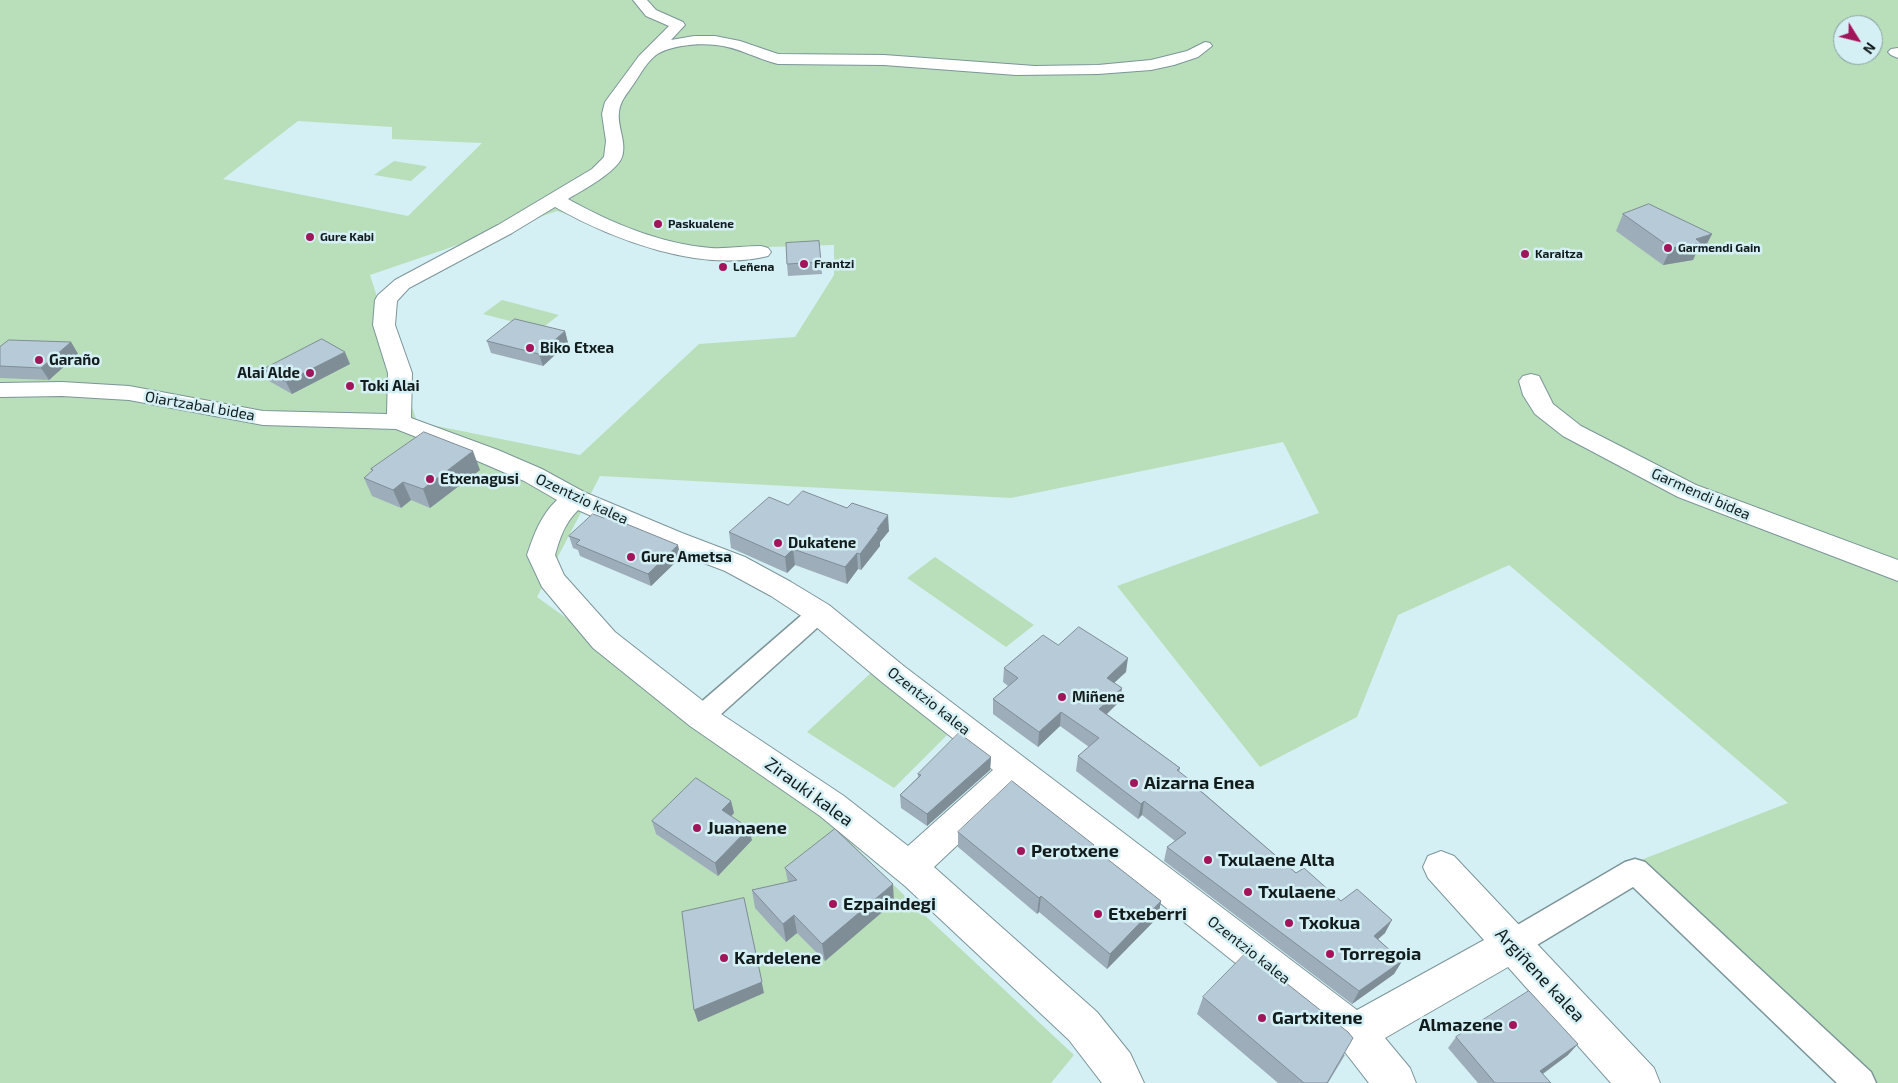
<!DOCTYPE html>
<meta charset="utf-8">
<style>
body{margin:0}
#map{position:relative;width:1898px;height:1083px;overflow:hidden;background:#d5f0f4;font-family:"Exo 2",sans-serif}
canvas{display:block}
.north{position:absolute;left:1833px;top:15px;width:50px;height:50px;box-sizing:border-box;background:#d5f0f4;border:1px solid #879b9e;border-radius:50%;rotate:126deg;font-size:14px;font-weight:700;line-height:20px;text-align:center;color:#121c1d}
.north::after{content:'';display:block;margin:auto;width:18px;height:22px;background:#a3155b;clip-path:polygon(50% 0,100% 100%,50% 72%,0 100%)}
</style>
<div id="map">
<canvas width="1898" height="1083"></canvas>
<div class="north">N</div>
</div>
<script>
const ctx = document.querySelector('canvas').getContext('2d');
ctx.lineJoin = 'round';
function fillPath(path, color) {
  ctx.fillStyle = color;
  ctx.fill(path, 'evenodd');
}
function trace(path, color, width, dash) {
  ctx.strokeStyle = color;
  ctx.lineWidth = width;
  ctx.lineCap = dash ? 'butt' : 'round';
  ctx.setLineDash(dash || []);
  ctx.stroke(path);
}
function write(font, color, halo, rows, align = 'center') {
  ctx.font = font + ' "Exo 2",sans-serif';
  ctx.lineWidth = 5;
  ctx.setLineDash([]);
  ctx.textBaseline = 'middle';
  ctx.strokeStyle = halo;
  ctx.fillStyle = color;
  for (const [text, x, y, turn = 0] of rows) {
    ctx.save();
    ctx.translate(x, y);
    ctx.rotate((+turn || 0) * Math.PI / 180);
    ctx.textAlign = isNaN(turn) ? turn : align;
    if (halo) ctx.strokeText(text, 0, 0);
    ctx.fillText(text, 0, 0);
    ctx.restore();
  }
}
fillPath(new Path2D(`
 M 0,0 L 1898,0 L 1898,1083 L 1870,1083 L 1633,863 L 1788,803 L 1509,565 L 1398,615 L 1357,717 L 1260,767 L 1117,586 L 1319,513 L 1283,442 L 1011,498 L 600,476 L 537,597 L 777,769 L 917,908 L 1074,1055 L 1051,1083 L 0,1083 ZM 1843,25 L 1873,25 L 1873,55 L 1843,55 ZM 298,121 L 392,127 L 392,139 L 482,143 L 408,216 L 223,179 ZM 557,211 L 668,250 L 834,245 L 834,275 L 795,337 L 699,344 L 580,455 L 417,422 L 370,275 Z
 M 394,161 L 425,166 L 427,167 L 411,181 L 374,175 Z
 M 502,300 L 559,315 L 541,329 L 483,314 Z
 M 935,557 L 1034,625 L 1006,647 L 907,578 Z
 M 873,671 L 950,732 L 894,788 L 807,732 Z`), '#b8dfba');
const pedestrian = new Path2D(`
 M 819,605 L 827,607 L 830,613 L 827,619 L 710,724 L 701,727 L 692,724 L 689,717 L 692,710 L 811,607 Z
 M 1635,859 L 1645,862 L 1871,1072 L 1876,1083 L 1837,1083 L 1633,887 L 1522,954 L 1512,958 L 1502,954 L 1497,944 L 1502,934 L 1625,862 Z`);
const minor = new Path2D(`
 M 633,0 L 647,0 L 656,10 L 683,22 L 685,25 L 671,40 L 694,36 L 715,36 L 740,41 L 778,54 L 884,55 L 1035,66 L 1098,65 L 1151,60 L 1187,51 L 1205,42 L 1210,43 L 1212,46 L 1198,57 L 1174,65 L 1151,70 L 1098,74 L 1016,75 L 884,65 L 778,64 C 757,59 738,47 716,45 C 699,43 675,45 659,53 C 648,59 640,75 633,85 C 627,94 620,101 619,112 C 617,127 627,142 622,157 C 617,172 581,191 568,199 C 611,223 661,244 711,248 C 727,249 744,246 761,246 L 768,248 L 771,252 L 768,256 C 701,273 613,240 555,207 L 512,233 L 409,288 L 397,301 L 395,325 L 412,373 L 411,418 L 498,450 L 542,469 L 584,492 L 682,533 L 745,557 L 791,582 L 829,605 L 905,667 L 1357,1010 L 1484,940 L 1428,878 L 1423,867 L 1428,856 L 1441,851 L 1454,856 L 1654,1068 L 1660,1083 L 1611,1083 L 1508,967 L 1385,1038 L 1410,1068 L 1416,1083 L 1369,1083 L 1341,1047 L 1017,789 L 934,867 L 1097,1012 L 1130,1053 L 1144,1083 L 1102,1083 L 1069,1040 L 905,886 L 820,816 L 690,726 L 593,648 L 542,587 L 527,555 C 534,534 541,515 557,500 L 524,481 L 480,462 L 396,429 L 263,425 L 129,400 L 62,396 L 0,397 L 0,383 L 62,382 L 129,386 L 263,411 L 387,414 L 388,373 L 373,325 L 375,300 L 378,295 L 395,280 L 498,225 L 592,169 L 604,157 L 606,141 L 602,114 L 605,102 L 639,56 L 669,26 L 646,16 ZM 578,510 L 662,547 L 725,571 L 771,596 L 809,621 L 883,683 L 993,770 L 908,846 L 844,796 L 712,708 L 615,632 L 564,575 L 555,555 C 560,537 565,523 578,510 Z
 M 1898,48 L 1898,58 L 1891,55 L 1888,52 L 1891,49 Z
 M 1531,374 L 1539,376 L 1553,404 L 1581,426 L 1696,485 L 1898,560 L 1898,581 L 1678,497 L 1563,436 L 1535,414 L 1523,395 L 1519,381 L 1523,376 Z`);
trace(pedestrian, '#7c9599', 3);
trace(minor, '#7c9599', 2);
fillPath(pedestrian, '#fff');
fillPath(minor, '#fff');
fillPath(new Path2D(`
 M 1623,214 L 1712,234 L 1703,251 L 1696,253 L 1693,260 L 1663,265 L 1616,231 Z
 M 821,262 L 822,274 L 788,276 L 787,264 Z
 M 565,331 L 568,343 L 543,366 L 491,353 L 487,341 Z
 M 71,342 L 78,354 L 49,380 L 0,378 L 0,347 Z
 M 350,364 L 292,394 L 269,381 L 264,369 Z
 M 371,469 L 480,470 L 430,508 L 411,500 L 401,508 L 372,496 L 364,478 L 372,471 Z
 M 788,505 L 889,531 L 880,542 L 880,546 L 861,570 L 858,569 L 847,584 L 795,565 L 787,573 L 731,548 L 729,532 Z
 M 569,536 L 681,557 L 651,586 L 580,556 L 578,550 L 573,548 Z
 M 1058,645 L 1126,672 L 1114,683 L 1122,688 L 1119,702 L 1107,714 L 1180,768 L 1179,772 L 1199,787 L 1198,788 L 1296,873 L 1341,901 L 1385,933 L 1378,939 L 1402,961 L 1394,974 L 1352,1004 L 1164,861 L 1167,847 L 1175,841 L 1142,815 L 1138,819 L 1076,771 L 1078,756 L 1089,747 L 1060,726 L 1038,747 L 993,714 L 993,699 L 1008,686 L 1003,682 L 1004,668 Z
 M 991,757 L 990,770 L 927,826 L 901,808 L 900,795 L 918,777 L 918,774 Z
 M 731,801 L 734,813 L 731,816 L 752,840 L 718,876 L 656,834 L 652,821 Z
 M 958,832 L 1094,845 L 1093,849 L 1161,901 L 1158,917 L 1107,969 L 1039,912 L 1037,914 L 958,847 Z
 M 785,868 L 894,902 L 825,961 L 797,933 L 786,942 L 755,908 L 752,890 L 788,882 Z
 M 1203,997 L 1345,1055 L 1328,1083 L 1278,1083 L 1197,1014 Z
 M 1456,1037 L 1568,1055 L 1543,1074 L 1551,1083 L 1478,1083 L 1448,1048 Z`), '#9daeba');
fillPath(new Path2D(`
 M 1712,234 L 1703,251 L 1696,253 L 1693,260 L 1663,265 L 1671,248 Z
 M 565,331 L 568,343 L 543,366 L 539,354 Z
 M 71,342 L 78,354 L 49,380 L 41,368 Z
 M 345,352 L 350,364 L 292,394 L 286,382 Z
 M 473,451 L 480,470 L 430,508 L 423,489 Z
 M 403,482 L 411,500 L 401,508 L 393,490 Z
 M 888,515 L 889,531 L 880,542 L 880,546 L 861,570 L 860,554 L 877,529 Z
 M 678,545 L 681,557 L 651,586 L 648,574 Z
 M 793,549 L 795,565 L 787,573 L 785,557 Z
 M 857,553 L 858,569 L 847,584 L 845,567 Z
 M 1128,658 L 1126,672 L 1104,692 L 1107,678 Z
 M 1122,688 L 1119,702 L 1097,723 L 1099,709 Z
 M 1061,712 L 1060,726 L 1038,747 L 1039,732 Z
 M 991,757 L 990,770 L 927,826 L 927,814 Z
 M 731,801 L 734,813 L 725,823 L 722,810 Z
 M 1144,801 L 1142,815 L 1138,819 L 1141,804 Z
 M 749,828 L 752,840 L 718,876 L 715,863 Z
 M 893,884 L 894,902 L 825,961 L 822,944 Z
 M 1041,896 L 1039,912 L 1037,914 L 1039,898 Z
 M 744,898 L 764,993 L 698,1022 L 694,1010 Z
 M 1161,901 L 1158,917 L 1107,969 L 1110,954 Z
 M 794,915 L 797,933 L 786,942 L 783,924 Z
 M 1392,920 L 1385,933 L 1367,949 L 1374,936 Z
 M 1402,961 L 1394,974 L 1352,1004 L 1359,991 Z
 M 1578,1044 L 1568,1055 L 1531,1082 L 1540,1071 Z`), '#7f8d97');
const building = new Path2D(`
 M 1649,204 L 1712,234 L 1696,239 L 1701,243 L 1671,248 L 1623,214 Z
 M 819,241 L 821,262 L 787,264 L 786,243 Z
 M 515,319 L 565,331 L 539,354 L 487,341 Z
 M 322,339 L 345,352 L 286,382 L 264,369 Z
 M 9,340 L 71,342 L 41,368 L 0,366 L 0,347 Z
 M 424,432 L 473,451 L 423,489 L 403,482 L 393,490 L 364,478 L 373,470 L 371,469 Z
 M 803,491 L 847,508 L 852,503 L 888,515 L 877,529 L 879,529 L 860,554 L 857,553 L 845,567 L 793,549 L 785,557 L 729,532 L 769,497 L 788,505 Z
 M 593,514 L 604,518 L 607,516 L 678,545 L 648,574 L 576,544 L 580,540 L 569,536 Z
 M 1079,627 L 1128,658 L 1107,678 L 1122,688 L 1099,709 L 1180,768 L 1177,770 L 1199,787 L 1197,788 L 1296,873 L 1304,868 L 1341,901 L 1357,889 L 1392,920 L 1374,936 L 1402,961 L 1359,991 L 1167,847 L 1186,833 L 1144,801 L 1141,804 L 1078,756 L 1099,738 L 1061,712 L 1039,732 L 993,699 L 1018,678 L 1004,668 L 1043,635 L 1058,645 Z
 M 959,733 L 991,757 L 927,814 L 900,795 L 921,775 L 918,774 Z
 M 696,778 L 731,801 L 722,810 L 749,828 L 715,863 L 652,821 Z
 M 1012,781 L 1094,845 L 1092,847 L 1161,901 L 1110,954 L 1041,896 L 1039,898 L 958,832 Z
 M 835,829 L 893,884 L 822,944 L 794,915 L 783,924 L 752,890 L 797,880 L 785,868 Z
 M 744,898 L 762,982 L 694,1010 L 682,912 Z
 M 1247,952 L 1348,1032 L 1353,1038 L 1327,1083 L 1304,1083 L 1203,997 Z
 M 1529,991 L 1578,1044 L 1540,1071 L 1551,1083 L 1495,1083 L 1456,1037 Z`);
fillPath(building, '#b6cad8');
trace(building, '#7f8d97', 1);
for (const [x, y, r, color] of [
 [658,224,5,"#a3155b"],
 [310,237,5,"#a3155b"],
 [1668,248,5,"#a3155b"],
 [1525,254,5,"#a3155b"],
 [804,264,5,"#a3155b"],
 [723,267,5,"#a3155b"],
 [530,348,5,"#a3155b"],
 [39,360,5,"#a3155b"],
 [310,373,5,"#a3155b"],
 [350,386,5,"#a3155b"],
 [430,479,5,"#a3155b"],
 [778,543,5,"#a3155b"],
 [631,557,5,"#a3155b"],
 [1062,697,5,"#a3155b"],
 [1134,783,5,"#a3155b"],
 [697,828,5,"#a3155b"],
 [1021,851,5,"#a3155b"],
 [1208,860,5,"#a3155b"],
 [1248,892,5,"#a3155b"],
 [833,904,5,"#a3155b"],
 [1098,914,5,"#a3155b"],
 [1289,923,5,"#a3155b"],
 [1330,954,5,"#a3155b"],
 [724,958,5,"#a3155b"],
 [1262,1018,5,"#a3155b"],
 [1513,1025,5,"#a3155b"]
]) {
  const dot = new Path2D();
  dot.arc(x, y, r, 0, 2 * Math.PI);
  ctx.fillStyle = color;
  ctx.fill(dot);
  trace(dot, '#d5f0f4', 2);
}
write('bold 12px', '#121c1d', '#d5f0f4', [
 ["Paskualene",668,224],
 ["Gure Kabi",320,237],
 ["Garmendi Gain",1678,248],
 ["Karaitza",1535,254],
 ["Frantzi",814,264],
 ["Leñena",733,267]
], 'left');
write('bold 15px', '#121c1d', '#d5f0f4', [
 ["Biko Etxea",540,348],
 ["Garaño",49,360],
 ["Alai Alde",300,373,"right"],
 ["Toki Alai",360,386],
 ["Etxenagusi",440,479],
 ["Dukatene",788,543],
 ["Gure Ametsa",641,557],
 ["Miñene",1072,697]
], 'left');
write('15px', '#121c1d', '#d5f0f4', [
 ["Oiartzabal bidea",200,406,10],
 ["Garmendi bidea",1701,494,24],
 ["Ozentzio kalea",582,499,25],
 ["Ozentzio kalea",929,701,38],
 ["Ozentzio kalea",1249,950,38]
]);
write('bold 18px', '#121c1d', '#d5f0f4', [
 ["Aizarna Enea",1144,783],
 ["Juanaene",707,828],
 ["Perotxene",1031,851],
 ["Txulaene Alta",1218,860],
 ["Txulaene",1258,892],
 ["Ezpaindegi",843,904],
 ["Etxeberri",1108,914],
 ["Txokua",1299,923],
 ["Torregoia",1340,954],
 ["Kardelene",734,958],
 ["Gartxitene",1272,1018],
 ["Almazene",1503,1025,"right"]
], 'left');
write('18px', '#121c1d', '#d5f0f4', [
 ["Zirauki kalea",809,792,36],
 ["Argiñene kalea",1540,975,47]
]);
</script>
